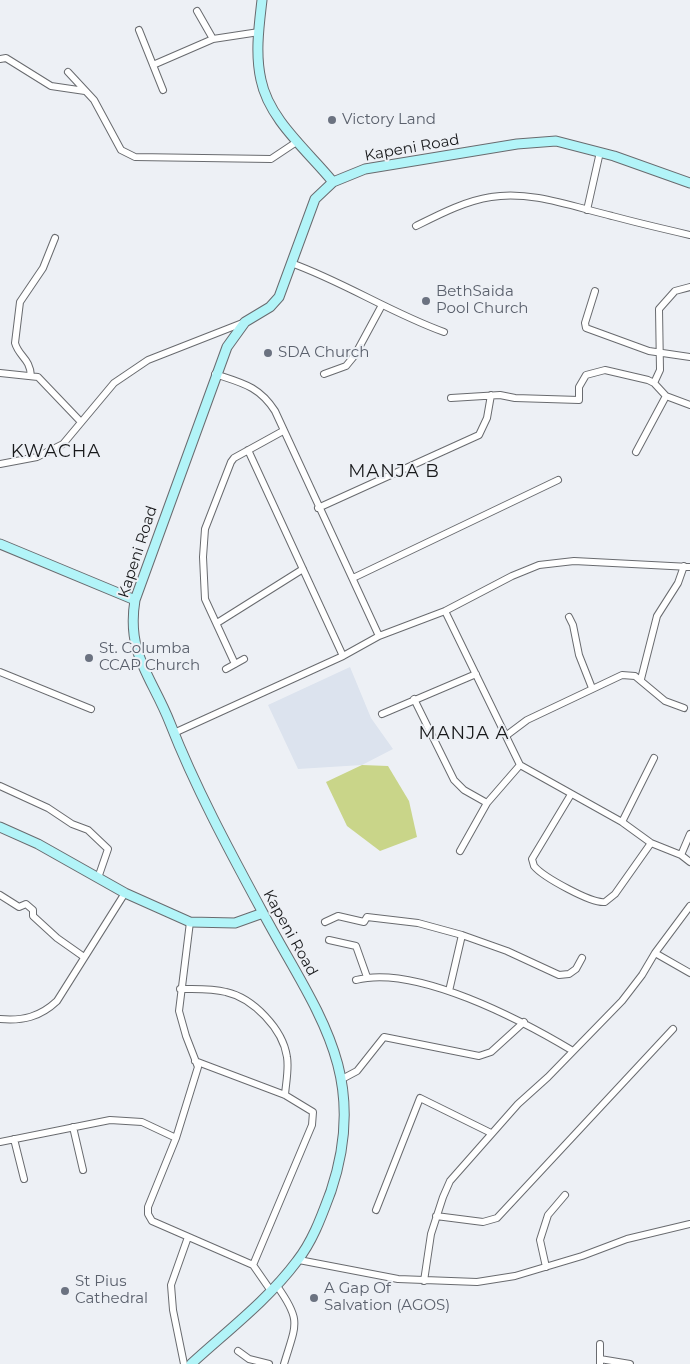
<!DOCTYPE html>
<style>
body{margin:0}
canvas{display:block;background:#edf0f5}
</style>
<canvas width="690" height="1364"></canvas>
<script>
const ctx = document.querySelector('canvas').getContext('2d');
ctx.lineJoin = 'round';
function fillPath(path, color) {
  ctx.fillStyle = color;
  ctx.fill(path, 'evenodd');
}
function trace(path, color, width, dash) {
  ctx.strokeStyle = color;
  ctx.lineWidth = width;
  ctx.lineCap = dash ? 'butt' : 'round';
  ctx.setLineDash(dash || []);
  ctx.stroke(path);
}
function write(font, color, halo, rows, align = 'center') {
  ctx.font = font + ' Montserrat,sans-serif';
  ctx.lineWidth = 4;
  ctx.setLineDash([]);
  ctx.textBaseline = 'middle';
  ctx.strokeStyle = halo;
  ctx.fillStyle = color;
  for (const [text, x, y, turn = 0] of rows) {
    ctx.save();
    ctx.translate(x, y);
    ctx.rotate((+turn || 0) * Math.PI / 180);
    ctx.textAlign = isNaN(turn) ? turn : align;
    if (halo) ctx.strokeText(text, 0, 0);
    ctx.fillText(text, 0, 0);
    ctx.restore();
  }
}
fillPath(new Path2D(`
 M 350,667 L 371,718 L 393,749 L 362,765 L 298,769 L 268,705 Z`), '#dce3ee');
fillPath(new Path2D(`
 M 362,765 L 388,766 L 409,801 L 417,837 L 380,851 L 347,826 L 326,782 Z`), '#c9d589');
const street = new Path2D(`
 M 197,11 L 213,39
 M 139,30 L 163,90
 M 0,59 L 6,58 L 51,86 L 85,91
 M 153,65 L 213,39 L 259,32
 M 68,72 L 94,100 L 121,150 L 135,157 L 271,159 L 298,141
 M 587,210 L 600,152
 M 416,226 C 440,214 465,201 491,197 C 530,190 574,207 612,216 C 638,223 664,229 690,235
 M 291,263 C 344,282 391,313 444,332
 M 595,291 L 585,323 L 586,328 L 649,351 L 690,357
 M 0,373 L 38,377 L 81,422
 M 215,374 C 242,383 259,386 275,411 L 379,636
 M 324,374 L 346,366 L 355,355 L 382,305
 M 31,376 C 30,358 19,357 15,343 L 20,302 L 43,268 L 55,238
 M 654,383 L 660,370 L 659,309 L 675,291 L 690,287
 M 451,398 L 500,395 L 515,398 L 579,400 L 579,387 L 586,375 L 605,370 L 648,380 L 654,383 L 666,396 L 690,405
 M 248,450 L 343,656
 M 636,452 L 666,396
 M 0,464 L 37,457 L 63,444 L 114,383 L 148,360 L 245,322
 M 318,508 L 479,435 L 487,418 L 491,395
 M 353,578 L 558,480
 M 445,611 L 520,765 L 622,822 L 651,843 L 681,855 L 690,862
 M 569,617 L 573,625 L 579,655 L 592,688
 M 217,623 L 303,569
 M 235,664 L 205,599 L 203,557 L 205,529 L 231,462 L 234,458 L 283,431
 M 226,669 L 244,659
 M 0,672 L 91,709
 M 641,679 L 657,616 L 678,583 L 684,566
 M 414,699 L 454,780 L 464,790 L 487,803
 M 382,714 L 476,674
 M 174,733 L 343,656 L 379,636 L 445,611 L 512,576 L 539,565 L 574,561 L 690,567
 M 507,735 L 527,720 L 622,675 L 635,676 L 665,701 L 684,708
 M 0,786 L 48,808 L 72,824 L 88,830 L 108,849 L 98,878
 M 570,796 L 532,859 L 534,866 C 543,877 592,904 605,902 L 615,894 L 651,843
 M 622,822 L 654,758
 M 460,851 L 487,803 L 520,765
 M 681,855 L 690,834
 M 0,895 L 19,907 L 26,904 L 33,910 L 33,916 L 57,938 L 84,957
 M 190,922 L 179,1011 L 186,1036 L 198,1067 L 176,1138 L 148,1207 L 148,1214 L 152,1221 L 253,1265 L 271,1291
 M 325,922 L 338,916 L 364,922 L 367,917 L 418,923 L 462,935 L 507,951 L 559,975 L 569,974 L 576,969 L 582,958
 M 329,940 L 356,946 L 367,977
 M 655,953 L 690,973
 M 356,980 C 416,964 523,1021 573,1051
 M 180,989 C 195,989 211,988 226,992 C 253,998 283,1029 287,1057 C 289,1069 286,1082 285,1095
 M 449,991 L 462,935
 M 0,1019 C 23,1021 40,1017 57,1001 L 125,893
 M 195,1061 L 285,1095 L 313,1112 L 312,1125 L 253,1265
 M 342,1079 L 357,1071 L 384,1037 L 479,1056 L 491,1052 L 524,1022
 M 73,1127 L 83,1170
 M 14,1139 L 24,1179
 M 0,1142 L 110,1120 L 142,1122 L 176,1138
 M 376,1210 L 420,1098 L 491,1133
 M 436,1216 L 483,1222 L 497,1218 L 673,1029
 M 299,1260 L 398,1279 L 477,1282 L 515,1276 L 582,1256 L 627,1239 L 690,1224
 M 546,1267 L 540,1240 L 548,1215 L 565,1195
 M 424,1281 L 431,1234 L 443,1197 L 450,1181 L 518,1104 L 548,1077 L 622,1001 L 642,975 L 655,953 L 690,906
 M 277,1286 C 302,1321 296,1324 284,1364
 M 600,1344 L 600,1364
 M 238,1351 L 249,1359 L 269,1364
 M 600,1359 L 630,1364
 M 184,1364 L 173,1310 L 171,1285 L 188,1237`);
const secondary = new Path2D(`
 M 262,0 C 259,26 255,54 261,80 C 269,120 309,152 333,182
 M 0,544 L 135,600
 M 0,827 L 38,844 L 125,893 L 190,922 L 235,923 L 263,913
 M 191,1364 C 227,1331 268,1300 297,1261 C 313,1241 322,1215 331,1191 C 371,1072 314,1009 262,911 C 229,850 195,787 170,723 C 152,677 126,654 135,600 L 227,347 L 245,322 L 270,307 L 279,297 L 315,199 L 333,182 L 365,169 L 517,144 L 556,141 L 614,156 L 690,183`);
trace(street, '#696b6f', 8);
trace(secondary, '#696b6f', 11);
trace(street, '#fff', 6);
trace(secondary, '#b2f4f8', 9);
for (const [x, y, r, color] of [
 [332,120,5,"#6b7280"],
 [426,301,5,"#6b7280"],
 [268,353,5,"#6b7280"],
 [89,658,5,"#6b7280"],
 [65,1291,5,"#6b7280"],
 [314,1298,5,"#6b7280"]
]) {
  const dot = new Path2D();
  dot.arc(x, y, r, 0, 2 * Math.PI);
  ctx.fillStyle = color;
  ctx.fill(dot);
  trace(dot, '#edf0f5', 2);
}
write('15px', '#5b616d', '#edf0f5', [
 ["Victory Land",342,120],
 ["BethSaida",436,292],
 ["Pool Church",436,309],
 ["SDA Church",278,353],
 ["St. Columba",99,649],
 ["CCAP Church",99,666],
 ["St Pius",75,1282],
 ["Cathedral",75,1299],
 ["A Gap Of",324,1289],
 ["Salvation (AGOS)",324,1306]
], 'left');
write('15px', '#18191b', '#edf0f5', [
 ["Kapeni Road",412,148,-10],
 ["Kapeni Road",138,552,-72],
 ["Kapeni Road",290,933,61]
]);
ctx.letterSpacing = '1px';
write('18px', '#18191b', '#edf0f5', [
 ["KWACHA",56,452],
 ["MANJA B",394,472],
 ["MANJA A",464,734]
]);
ctx.letterSpacing = '0px';
</script>
